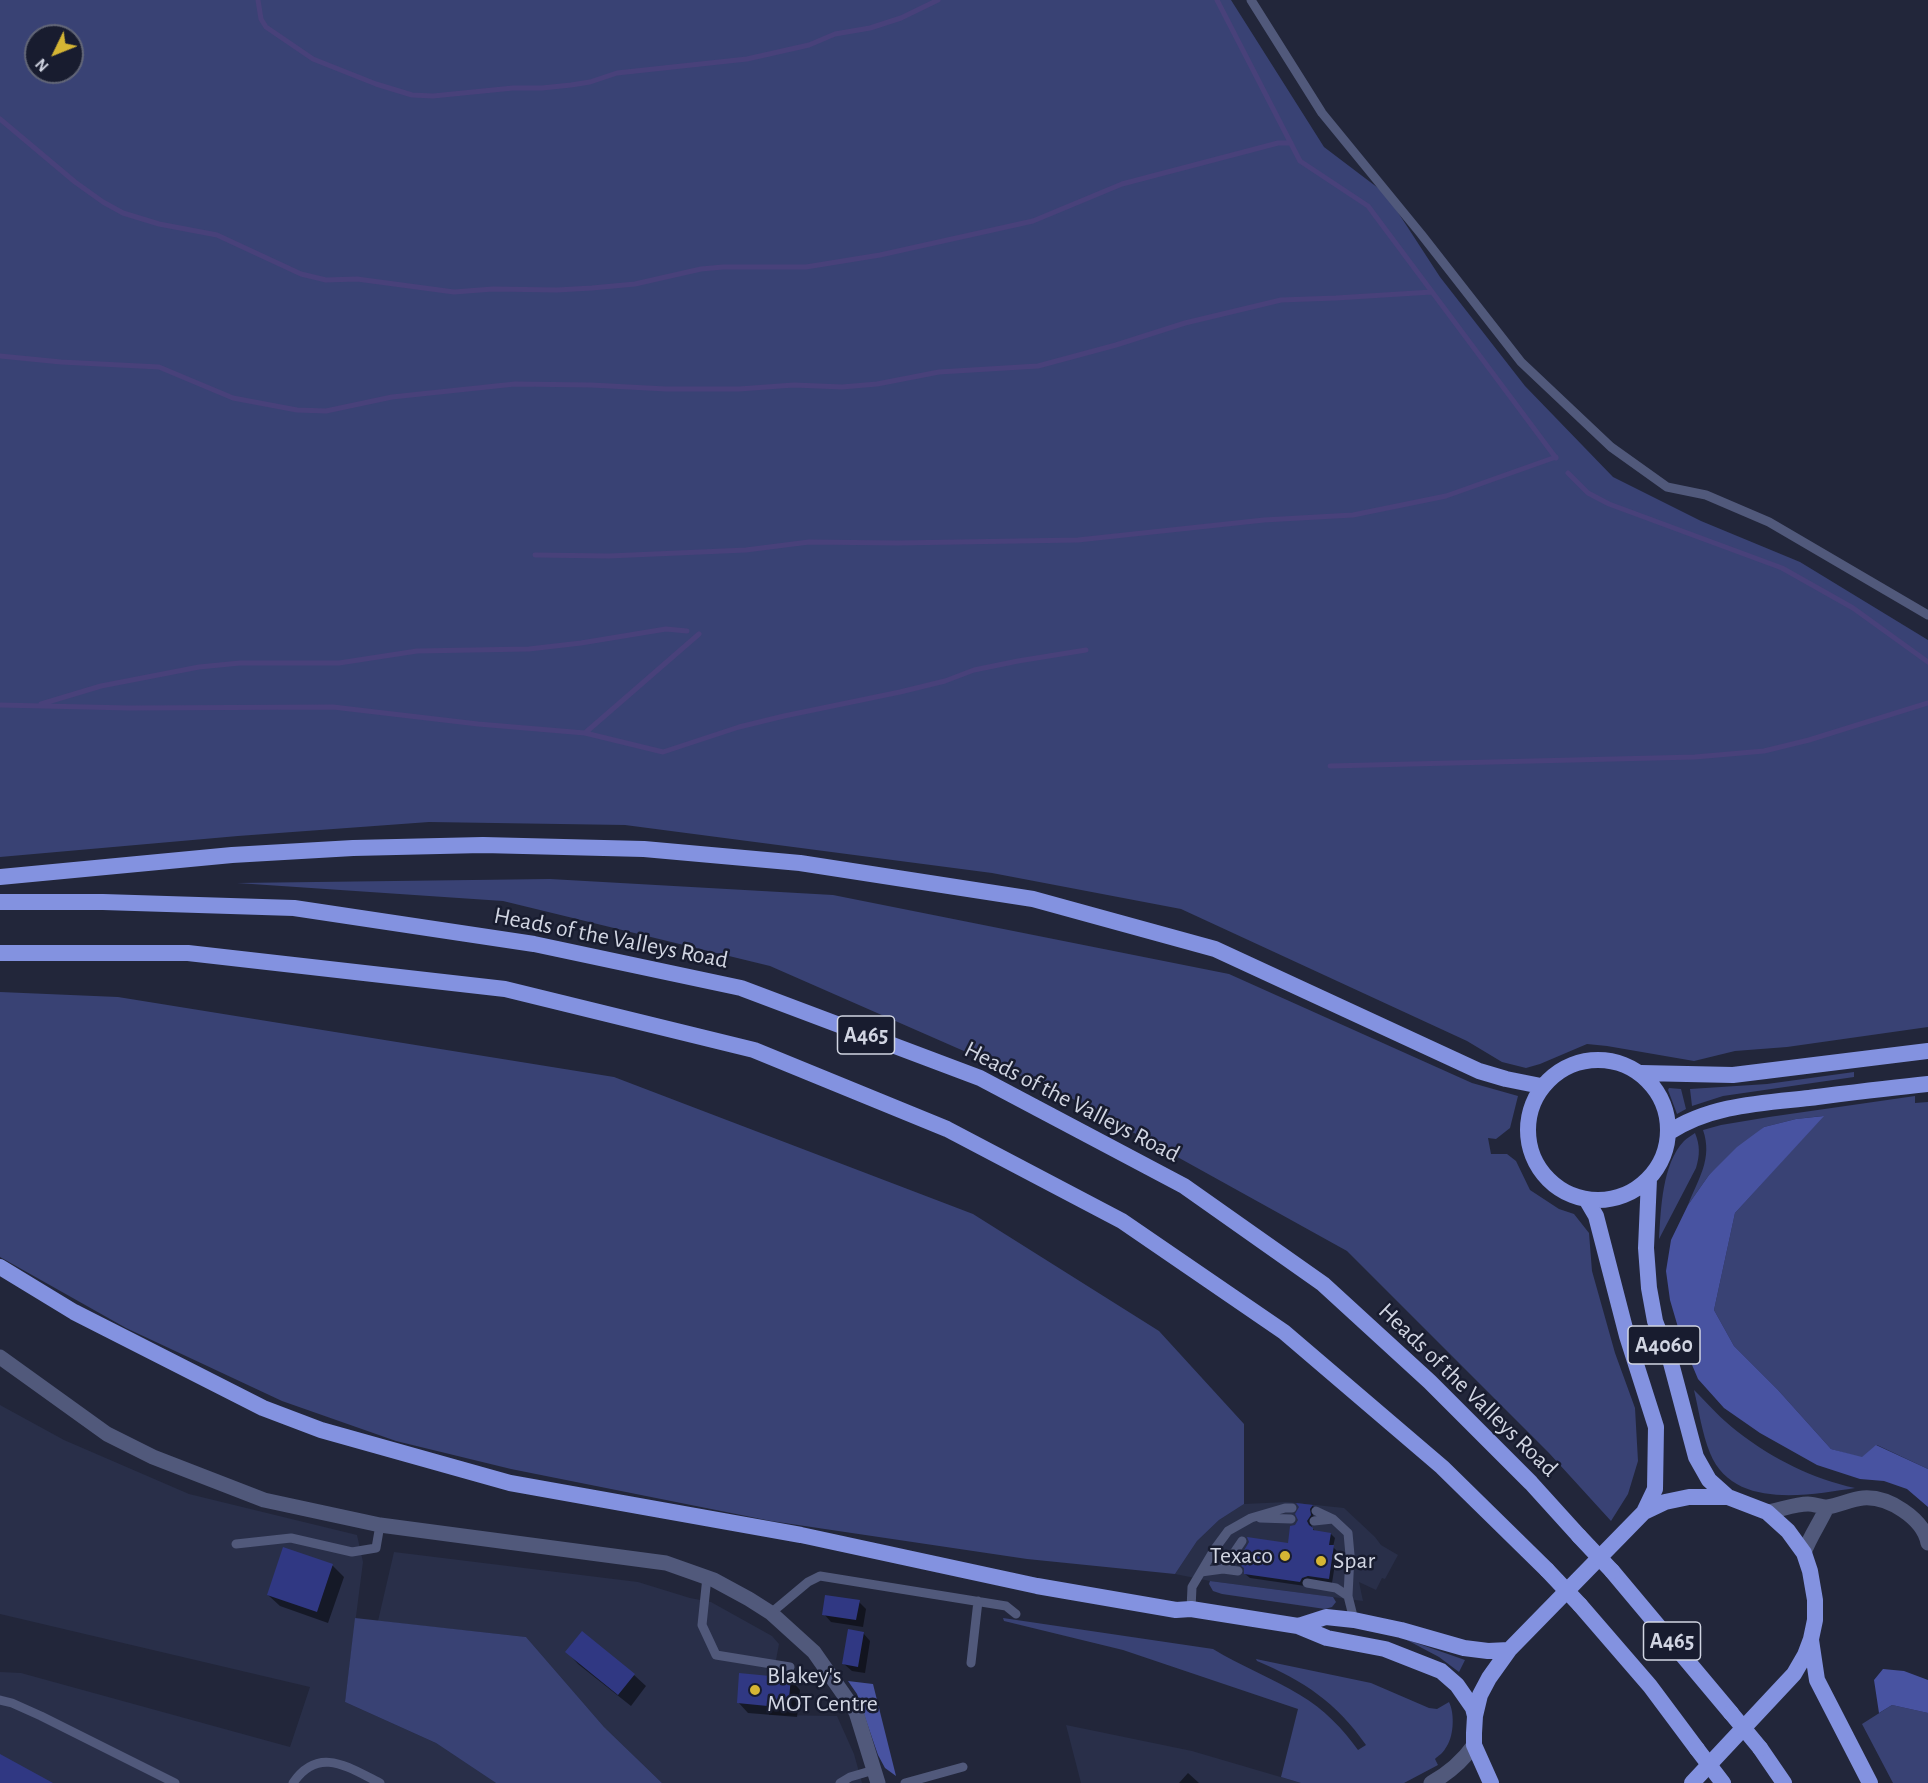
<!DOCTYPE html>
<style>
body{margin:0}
#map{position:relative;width:1928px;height:1783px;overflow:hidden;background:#22263a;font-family:"Alegreya Sans",sans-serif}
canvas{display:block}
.north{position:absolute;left:24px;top:24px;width:60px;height:60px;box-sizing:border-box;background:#181c2f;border:2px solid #626677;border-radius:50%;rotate:227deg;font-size:16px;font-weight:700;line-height:24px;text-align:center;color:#d1d5e2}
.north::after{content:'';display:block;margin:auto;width:21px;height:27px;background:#d5b534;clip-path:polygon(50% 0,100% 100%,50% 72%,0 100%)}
</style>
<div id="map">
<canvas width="1928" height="1783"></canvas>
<div class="north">N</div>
</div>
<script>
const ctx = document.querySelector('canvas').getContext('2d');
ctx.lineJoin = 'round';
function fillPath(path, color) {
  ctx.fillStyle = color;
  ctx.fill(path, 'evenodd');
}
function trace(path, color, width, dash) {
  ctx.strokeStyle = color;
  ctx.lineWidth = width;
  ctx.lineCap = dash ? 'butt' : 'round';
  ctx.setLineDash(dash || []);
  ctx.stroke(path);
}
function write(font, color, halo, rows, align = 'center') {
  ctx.font = font + ' "Alegreya Sans",sans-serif';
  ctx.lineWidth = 5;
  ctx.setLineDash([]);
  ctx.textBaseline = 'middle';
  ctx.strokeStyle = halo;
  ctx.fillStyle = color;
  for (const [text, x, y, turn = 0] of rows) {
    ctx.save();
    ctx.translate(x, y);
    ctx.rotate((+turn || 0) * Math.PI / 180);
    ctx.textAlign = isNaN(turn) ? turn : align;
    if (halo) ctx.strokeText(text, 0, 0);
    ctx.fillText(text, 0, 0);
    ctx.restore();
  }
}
fillPath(new Path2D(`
 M 0,1405 L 64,1440 L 189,1494 L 357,1535 L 363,1562 L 345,1702 L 436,1743 L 496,1783 L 0,1783 L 0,1672 L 21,1673 L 290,1747 L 310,1687 L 0,1614 Z
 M 1287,1502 L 1344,1508 L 1375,1537 L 1381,1545 L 1398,1555 L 1385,1579 L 1382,1578 L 1376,1590 L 1359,1582 L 1363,1601 L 1210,1581 L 1175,1574 L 1197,1541 L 1219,1520 L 1244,1504 Z
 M 394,1552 L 638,1582 L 690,1598 L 711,1602 L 772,1636 L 779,1644 L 773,1676 L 769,1715 L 837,1716 L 854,1754 L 862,1783 L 662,1783 L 604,1727 L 526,1637 L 378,1621 Z
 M 1066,1725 L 1192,1751 L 1301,1783 L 1081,1783 Z`), '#292f49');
fillPath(new Path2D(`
 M 0,0 L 1231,0 L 1324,147 L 1386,194 L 1440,277 L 1525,386 L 1613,477 L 1701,521 L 1800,562 L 1928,640 L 1928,1027 L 1787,1047 L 1735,1051 L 1694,1061 L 1607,1046 L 1587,1044 L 1540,1064 L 1526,1068 L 1502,1062 L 1467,1041 L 1181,909 L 992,873 L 625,825 L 429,822 L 238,836 L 0,857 ZM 36,36 L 72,36 L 72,72 L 36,72 Z
 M 550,879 L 833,895 L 1229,974 L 1472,1083 L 1518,1096 L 1510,1128 L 1496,1139 L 1488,1138 L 1491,1154 L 1507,1154 L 1516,1161 L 1530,1190 L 1559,1209 L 1574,1214 L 1589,1233 L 1592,1271 L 1615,1353 L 1635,1408 L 1638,1461 L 1628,1494 L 1611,1521 L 1549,1453 L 1347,1251 L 1071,1098 L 770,966 L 503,901 L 237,883 Z
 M 0,992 L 118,997 L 614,1077 L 973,1214 L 1159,1331 L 1244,1424 L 1244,1504 L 1219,1520 L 1197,1541 L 1175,1574 L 1027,1559 L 771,1521 L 511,1469 L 396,1441 L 282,1401 L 126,1328 L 0,1257 Z
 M 1854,1072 L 1854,1077 L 1723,1096 L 1692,1106 L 1690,1089 L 1767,1084 Z
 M 1669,1088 L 1681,1089 L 1686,1109 L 1677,1114 L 1668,1090 Z
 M 1915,1096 L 1915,1103 L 1928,1102 L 1928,1469 L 1877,1445 L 1862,1458 L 1831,1449 L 1778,1390 L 1734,1346 L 1714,1310 L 1735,1213 L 1823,1116 L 1796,1119 L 1764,1127 L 1709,1175 L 1688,1205 C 1698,1179 1713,1159 1703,1130 L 1721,1125 L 1769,1117 Z
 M 1695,1133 C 1700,1145 1700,1155 1696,1168 L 1659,1239 C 1661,1209 1662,1164 1684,1141 C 1687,1138 1692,1135 1695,1133 Z
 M 1694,1390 C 1708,1404 1722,1420 1738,1432 C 1773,1459 1813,1479 1855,1488 C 1809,1495 1733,1510 1710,1453 C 1702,1433 1699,1411 1694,1390 Z
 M 1210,1581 L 1333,1597 L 1336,1602 L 1332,1607 L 1325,1609 L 1222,1594 L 1213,1591 L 1209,1584 Z
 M 355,1618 L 526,1637 L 604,1727 L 662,1783 L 496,1783 L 436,1743 L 345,1702 Z
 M 1003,1618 L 1213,1649 C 1241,1666 1272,1678 1300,1695 C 1324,1709 1343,1729 1358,1750 L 1366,1745 C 1336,1702 1304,1681 1257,1661 L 1256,1659 L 1371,1683 L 1429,1708 L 1437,1709 L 1449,1702 C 1455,1714 1454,1738 1445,1749 C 1443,1753 1438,1756 1435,1759 L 1438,1765 L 1404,1783 L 1301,1783 L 1281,1777 L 1298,1709 L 1123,1650 L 1004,1621 Z
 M 1405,1639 L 1465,1660 L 1459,1672 L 1439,1657 Z
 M 1892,1705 L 1928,1713 L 1928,1783 L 1893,1783 L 1862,1724 Z`), '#394274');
fillPath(new Path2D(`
 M 1824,1116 L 1735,1213 L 1714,1310 L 1734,1346 L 1778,1390 L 1831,1449 L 1862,1457 L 1876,1445 L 1928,1469 L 1928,1507 L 1907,1489 L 1884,1481 L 1860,1479 L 1817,1465 L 1760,1433 L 1724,1408 L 1698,1379 L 1682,1341 L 1670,1300 L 1666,1271 L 1671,1240 L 1688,1205 L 1709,1175 L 1737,1147 L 1764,1127 L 1796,1119 Z
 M 1883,1669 L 1904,1671 L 1928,1680 L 1928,1713 L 1892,1705 L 1879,1713 L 1874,1680 Z
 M 848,1681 L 873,1684 L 896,1776 L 885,1768 L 878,1755 L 857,1694 Z`), '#4853a1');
fillPath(new Path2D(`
 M 1299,1504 L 1313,1506 L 1316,1510 L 1313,1513 L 1314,1520 L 1311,1523 L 1312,1528 L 1316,1532 L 1331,1534 L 1335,1538 L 1333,1547 L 1337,1551 L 1332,1583 L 1305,1586 L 1250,1578 L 1245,1574 L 1245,1569 L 1289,1545 L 1299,1520 L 1300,1507 Z
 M 284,1549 L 333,1566 L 344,1577 L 328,1623 L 280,1606 L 268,1595 Z
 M 859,1602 L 866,1609 L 863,1627 L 831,1622 L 824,1614 Z
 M 582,1633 L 634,1675 L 646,1686 L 631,1706 L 578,1664 L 567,1652 Z
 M 863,1633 L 870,1641 L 865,1673 L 852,1671 L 844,1664 Z
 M 790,1679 L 800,1690 L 797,1717 L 748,1713 L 738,1702 Z
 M 1188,1773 L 1199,1783 L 1179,1783 Z`), '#0007');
trace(new Path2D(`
 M 258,0 L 261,19 L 266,27 L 313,59 L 376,84 L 412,95 L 433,96 L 513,88 L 542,88 L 571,85 L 590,82 L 617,73 L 747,59 L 809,45 L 835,34 L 870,28 L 901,18 L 938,0
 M 1217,0 L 1300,161 L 1368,206 L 1556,458
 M 0,119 L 75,182 L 103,202 L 123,213 L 159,224 L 217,235 L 301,274 L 326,280 L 357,279 L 454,292 L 493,289 L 557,290 L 592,288 L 635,284 L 701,269 L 723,267 L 806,267 L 880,255 L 1033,221 L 1122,184 L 1278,143 L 1291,143
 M 0,356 L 61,362 L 159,367 L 233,398 L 297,410 L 326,411 L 392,397 L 515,384 L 591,385 L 666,389 L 739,389 L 794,385 L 842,387 L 877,384 L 939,372 L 1038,366 L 1116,345 L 1185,323 L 1281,300 L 1336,298 L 1432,292
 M 1568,473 L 1588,493 L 1609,504 L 1782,568 L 1853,608 L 1928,662
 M 535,555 L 609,556 L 746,550 L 809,542 L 898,543 L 1078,540 L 1264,520 L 1353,515 L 1446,496 L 1556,457
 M 41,704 L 101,686 L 199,667 L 240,663 L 339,663 L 417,651 L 529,649 L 581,643 L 666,629 L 687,631
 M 0,705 L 129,708 L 333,707 L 478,724 L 585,733 L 663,752 L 739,727 L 784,716 L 900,692 L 945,681 L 974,670 L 1018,661 L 1086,650
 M 585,733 L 699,634
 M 1330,766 L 1695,757 L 1764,751 L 1809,740 L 1928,703`), '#48417a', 5);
fillPath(new Path2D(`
 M 1296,1503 L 1313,1505 L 1310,1509 L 1311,1515 L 1307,1521 L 1309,1525 L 1313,1528 L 1313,1530 L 1331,1533 L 1329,1545 L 1334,1545 L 1329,1579 L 1308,1576 L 1302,1578 L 1300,1582 L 1244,1574 L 1244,1568 L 1239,1564 L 1240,1557 L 1249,1542 L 1247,1537 L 1288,1543 L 1290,1526 L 1295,1525 L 1298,1520 L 1295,1514 L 1299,1507 Z
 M 283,1547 L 333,1564 L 317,1612 L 267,1595 Z
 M 825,1595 L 860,1600 L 856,1620 L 822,1615 Z
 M 848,1629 L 864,1632 L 858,1667 L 842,1664 Z
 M 582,1631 L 635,1674 L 618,1695 L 565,1652 Z
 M 739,1673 L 791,1678 L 788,1708 L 737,1703 Z
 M 0,1754 L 53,1783 L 0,1783 Z`), '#303883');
trace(new Path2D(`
 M 1251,0 L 1322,113 L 1421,234 L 1521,362 L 1611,447 L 1667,487 L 1706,495 L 1769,522 L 1928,615
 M 1316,1511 L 1333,1519 L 1348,1533 L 1350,1555 L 1348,1596 L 1354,1620
 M 1260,1518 L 1291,1519
 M 1314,1521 L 1333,1519
 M 236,1544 L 291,1538 L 352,1552 L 376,1548 L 380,1525
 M 1223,1569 L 1238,1571
 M 1201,1572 L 1223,1569 L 1242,1541
 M 707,1577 L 702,1625 L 716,1655 L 790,1667
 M 1307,1583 L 1336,1588 L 1348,1596
 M 1191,1609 L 1192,1587 L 1214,1550 L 1228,1531 L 1251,1518 L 1285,1508 L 1292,1508
 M 771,1613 L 808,1582 L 820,1576 L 1006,1606 L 1016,1614
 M 971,1663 L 978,1601
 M 0,1700 L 12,1703 L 41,1716 L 175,1783
 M 293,1783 C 319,1745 349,1768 380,1783
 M 840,1783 L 850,1777 L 874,1770
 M 905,1783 L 963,1767`), '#51597b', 9);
trace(new Path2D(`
 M 0,1357 L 107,1434 L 153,1457 L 264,1500 L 380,1525 L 666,1563 L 714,1580 L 749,1599 L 771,1613 L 814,1652 L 856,1712 L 878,1783
 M 1767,1512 C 1780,1510 1795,1504 1808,1504 C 1814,1504 1821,1507 1827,1507 C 1838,1506 1851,1499 1863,1498 C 1888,1496 1923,1518 1928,1543
 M 1804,1553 C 1810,1536 1820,1523 1827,1507
 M 1431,1783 C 1449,1773 1462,1762 1474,1745`), '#51597b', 15);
trace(new Path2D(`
 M 0,877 L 232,855 L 353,848 L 483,845 L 644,849 L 800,863 L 1033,899 L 1215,949 L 1479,1071 L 1506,1079 L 1541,1086
 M 0,902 L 103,902 L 294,908 L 534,944 L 741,988 L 980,1078 L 1184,1186 L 1323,1284 L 1430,1382 L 1531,1483 L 1579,1536
 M 0,953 L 188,953 L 505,989 L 754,1050 L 947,1129 L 1122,1221 L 1284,1332 L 1442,1467 L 1547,1570
 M1528 1130a70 70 0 1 1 140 0a70 70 0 1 1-140 0Z
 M 1641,1073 L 1733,1075 L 1928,1051
 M 1668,1133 C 1709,1105 1762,1103 1809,1098 C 1849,1093 1888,1088 1928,1084
 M 1649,1179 L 1646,1248 L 1649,1288 L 1655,1321 L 1671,1363 L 1696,1457 L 1709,1480 L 1728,1497
 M 1586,1199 L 1596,1216 L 1627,1336 L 1656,1427 L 1655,1489 L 1644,1512
 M 0,1267 L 74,1312 L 263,1408 L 321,1430 L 510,1483 L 801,1535 L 1037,1586 L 1176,1610 L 1191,1609 L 1298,1626 L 1327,1638 L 1385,1649 L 1441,1671 L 1457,1685 L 1473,1708 L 1475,1716
 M 1612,1571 L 1731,1713
 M 1580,1605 L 1650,1686 L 1697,1749
 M 1298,1626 L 1326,1617 L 1354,1620 L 1401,1630 L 1464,1648 L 1488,1651 L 1509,1650
 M 1811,1640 L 1817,1680 L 1870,1783
 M 1760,1748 L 1784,1783
 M 1491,1783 L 1474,1745 L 1474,1733 L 1475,1716 L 1480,1695 L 1489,1678 L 1509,1650 L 1644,1512 L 1665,1502 L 1689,1497 L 1728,1497 L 1767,1512 L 1788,1531 L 1804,1553 L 1810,1571 L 1815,1600 L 1815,1620 L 1811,1639 L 1805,1655 L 1794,1674 L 1692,1783`), '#8392e0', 16);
trace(new Path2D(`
 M 1579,1536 L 1612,1571
 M 1547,1570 L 1580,1605
 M 1731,1713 L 1760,1748
 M 1697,1749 L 1723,1783`), '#8392e0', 16);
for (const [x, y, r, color] of [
 [1285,1556,6,"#d5b534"],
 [1321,1561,6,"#d5b534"],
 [755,1690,6,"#d5b534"]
]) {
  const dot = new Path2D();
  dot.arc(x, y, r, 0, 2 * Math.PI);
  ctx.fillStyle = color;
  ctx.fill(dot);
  trace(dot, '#181c2f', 2);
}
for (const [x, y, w] of [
 [866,1035,57],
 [1664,1345,72],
 [1672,1641,57]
]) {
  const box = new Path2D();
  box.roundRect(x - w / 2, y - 19, w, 38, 4.5);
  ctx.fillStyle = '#181c2f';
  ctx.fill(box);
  trace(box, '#d1d5e2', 1.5);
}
write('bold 22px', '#d1d5e2', null, [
 ["A465",866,1035],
 ["A4060",1664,1345],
 ["A465",1672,1641]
]);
write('24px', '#d1d5e2', '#181c2f', [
 ["Heads of the Valleys Road",611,938,11],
 ["Heads of the Valleys Road",1072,1102,27],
 ["Heads of the Valleys Road",1468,1390,44]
]);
write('24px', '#d1d5e2', '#181c2f', [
 ["Texaco",1273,1556,"right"],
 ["Spar",1333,1561],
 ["Blakey's",767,1676],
 ["MOT Centre",767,1704]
], 'left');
</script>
